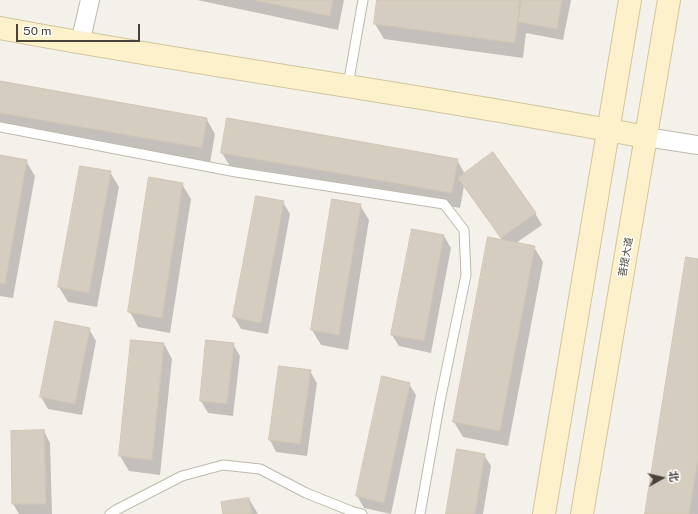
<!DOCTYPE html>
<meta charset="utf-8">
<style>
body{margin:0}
#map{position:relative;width:698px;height:514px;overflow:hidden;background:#f4f1ea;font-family:"Public Sans","Noto Sans SC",sans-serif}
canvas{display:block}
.north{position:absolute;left:642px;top:458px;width:40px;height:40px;-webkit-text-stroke:3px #fff;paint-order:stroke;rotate:82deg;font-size:11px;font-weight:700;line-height:16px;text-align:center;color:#484238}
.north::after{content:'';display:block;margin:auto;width:14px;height:18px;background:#484238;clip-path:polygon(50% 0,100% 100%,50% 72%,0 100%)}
.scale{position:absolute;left:16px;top:24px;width:124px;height:18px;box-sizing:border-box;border:2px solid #484238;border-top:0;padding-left:5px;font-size:12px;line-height:14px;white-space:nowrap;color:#484238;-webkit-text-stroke:3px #fff;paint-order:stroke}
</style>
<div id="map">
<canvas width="698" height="514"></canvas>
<div class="north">北</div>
<div class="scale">50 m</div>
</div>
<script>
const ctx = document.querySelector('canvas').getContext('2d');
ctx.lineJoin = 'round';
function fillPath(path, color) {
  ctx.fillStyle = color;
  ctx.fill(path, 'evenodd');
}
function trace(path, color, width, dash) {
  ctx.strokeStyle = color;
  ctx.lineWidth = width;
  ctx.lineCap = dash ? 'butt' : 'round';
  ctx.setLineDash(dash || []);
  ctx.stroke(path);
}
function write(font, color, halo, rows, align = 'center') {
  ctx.font = font + ' "Public Sans","Noto Sans SC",sans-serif';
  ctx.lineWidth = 3;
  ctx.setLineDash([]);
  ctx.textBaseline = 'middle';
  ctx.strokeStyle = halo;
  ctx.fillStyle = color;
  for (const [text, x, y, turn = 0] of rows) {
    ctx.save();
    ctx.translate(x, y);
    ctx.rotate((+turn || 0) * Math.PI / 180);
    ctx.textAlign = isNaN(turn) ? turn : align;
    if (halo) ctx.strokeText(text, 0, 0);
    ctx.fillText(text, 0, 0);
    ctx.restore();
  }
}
fillPath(new Path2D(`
 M 197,0 L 344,0 L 338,30 Z
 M 378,0 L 571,0 L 563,40 L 526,33 L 523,58 L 384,39 L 375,24 Z
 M 0,82 L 206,118 L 215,134 L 210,163 L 0,126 Z
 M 222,153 L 457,160 L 465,174 L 535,213 L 542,225 L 516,243 L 534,247 L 543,262 L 508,446 L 463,437 L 454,422 L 503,241 L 464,186 L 460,208 L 231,168 Z
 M 0,156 L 26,161 L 35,176 L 13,298 L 0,296 Z
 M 110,172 L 119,187 L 97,307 L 68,302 L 59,287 Z
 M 182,184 L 191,199 L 170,333 L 138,327 L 130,312 Z
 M 333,200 L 360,205 L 369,220 L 348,350 L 321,345 L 312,330 Z
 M 283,202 L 290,214 L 268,334 L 241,329 L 234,317 Z
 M 444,236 L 451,248 L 431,353 L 399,346 L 392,335 Z
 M 698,260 L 698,514 L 646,514 Z
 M 89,329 L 96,341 L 82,415 L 48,409 L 41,397 Z
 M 164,344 L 172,359 L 160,475 L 129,471 L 120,456 Z
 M 233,344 L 240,356 L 233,416 L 208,413 L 201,401 Z
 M 310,371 L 317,383 L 307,456 L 276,452 L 270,440 Z
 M 409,384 L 416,395 L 391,514 L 364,508 L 357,496 Z
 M 44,431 L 50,443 L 52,514 L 19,514 L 13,504 L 12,432 Z
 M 484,455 L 491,466 L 483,514 L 447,514 Z
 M 249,499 L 258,514 L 224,514 Z`), '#0003');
const building = new Path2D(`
 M 255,0 L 333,0 L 330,16 Z
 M 377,0 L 520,0 L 515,43 L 374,24 Z
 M 522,0 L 562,0 L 557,29 L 518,22 Z
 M 0,81 L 207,118 L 202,148 L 0,113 Z
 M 227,118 L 458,159 L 452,193 L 221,153 Z
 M 493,152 L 536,213 L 501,238 L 458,178 Z
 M 0,155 L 27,160 L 5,284 L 0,283 Z
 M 80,166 L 111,171 L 89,293 L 58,287 Z
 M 149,177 L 183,183 L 162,318 L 128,312 Z
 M 256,196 L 284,201 L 261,323 L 233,317 Z
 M 332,199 L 361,204 L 339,335 L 311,330 Z
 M 412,229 L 444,235 L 424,341 L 391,335 Z
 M 488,237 L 535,246 L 500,431 L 453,422 Z
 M 686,257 L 698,259 L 698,458 L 689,514 L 645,514 Z
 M 55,321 L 90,328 L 75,404 L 40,397 Z
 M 131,340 L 164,343 L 152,460 L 119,456 Z
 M 206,340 L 234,343 L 227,404 L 200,401 Z
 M 279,366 L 311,370 L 300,444 L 269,440 Z
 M 382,376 L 410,383 L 384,503 L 356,496 Z
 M 44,430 L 46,504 L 12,504 L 11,431 Z
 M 457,449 L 485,454 L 475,514 L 446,514 Z
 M 249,498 L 252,514 L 223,514 L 221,502 Z`);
fillPath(building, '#d5cdbf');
trace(building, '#d0c5b3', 1);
const lane = new Path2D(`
 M 348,85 L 363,0
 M 0,127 L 236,172 L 444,204 L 464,230 L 466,275 L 440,401 L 420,514
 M 110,514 L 116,510 L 182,476 L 223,465 L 260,469 L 306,493 L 351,511 L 362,514`);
const street = new Path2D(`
 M 80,43 L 90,0
 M 646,137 L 698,145`);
const secondary = new Path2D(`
 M 0,28 C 215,68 432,96 646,137
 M 544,514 L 630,0
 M 582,514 L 669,0`);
trace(lane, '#bfb9ac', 11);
trace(street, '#bfb9ac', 20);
trace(secondary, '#d2c59b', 24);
trace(lane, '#fff', 9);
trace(street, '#fff', 18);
trace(secondary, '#fcf1cb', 22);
write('10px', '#484238', '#fff', [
 ["菩提大道",626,257,-80]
]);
</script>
